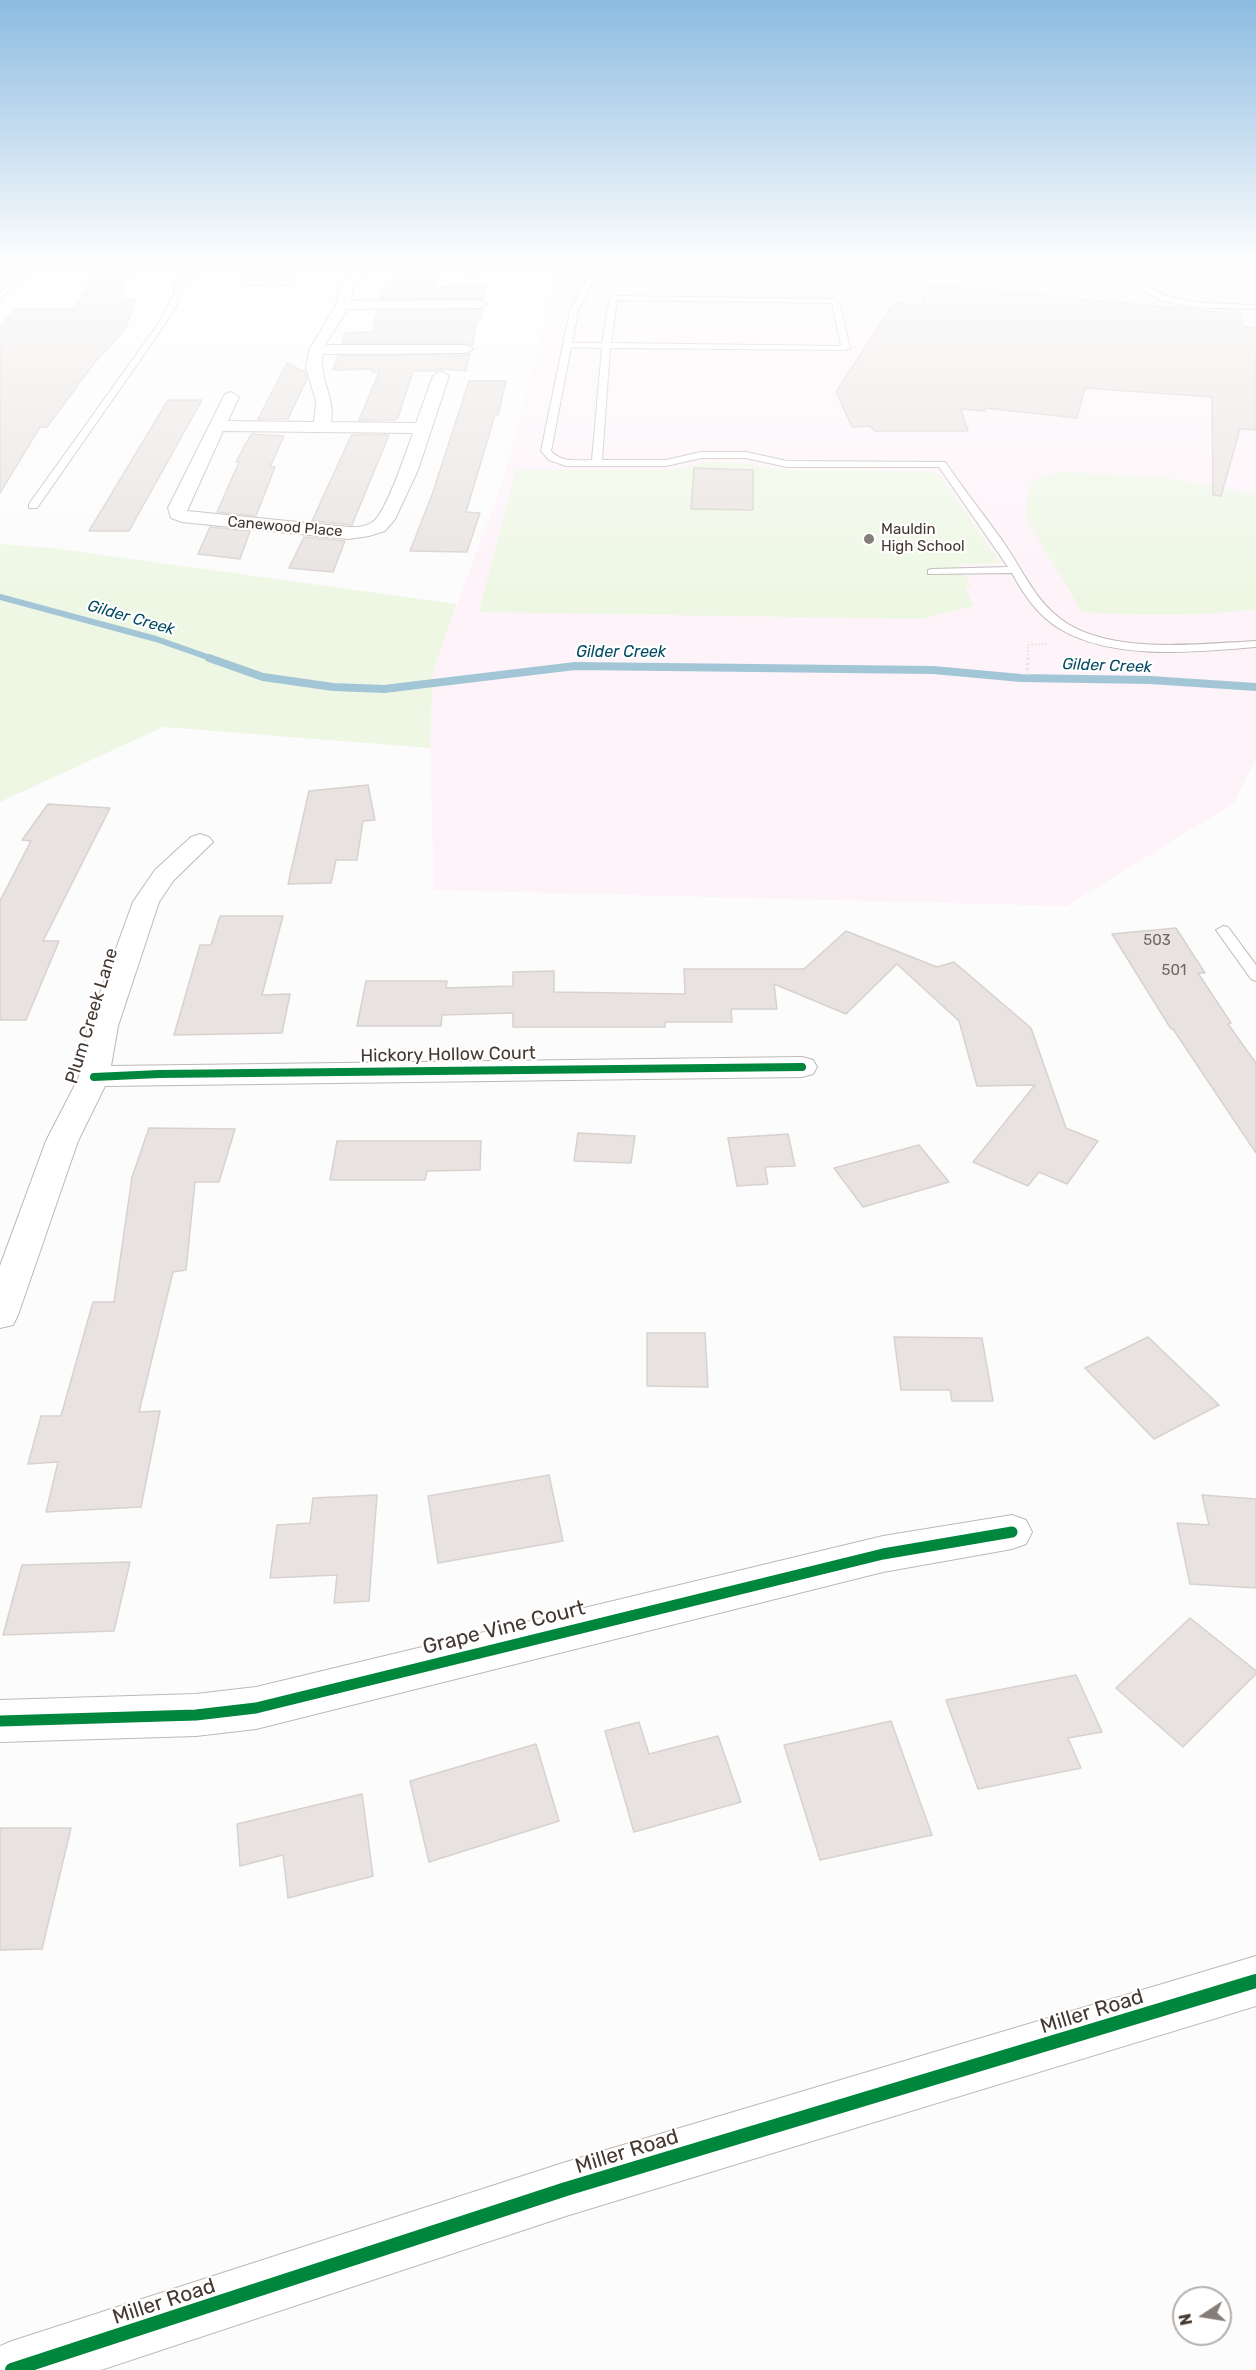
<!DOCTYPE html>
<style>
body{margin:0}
#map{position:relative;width:1256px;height:2370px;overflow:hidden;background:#fcfcfc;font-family:Rubik,sans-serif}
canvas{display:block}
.north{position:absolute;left:1172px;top:2286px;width:60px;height:60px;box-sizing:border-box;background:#fff;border:2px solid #b4afad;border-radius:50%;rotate:258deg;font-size:16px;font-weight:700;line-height:24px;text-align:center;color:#443831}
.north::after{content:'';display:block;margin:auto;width:21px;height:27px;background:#847d78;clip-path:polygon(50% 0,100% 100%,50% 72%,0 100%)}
</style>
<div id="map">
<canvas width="1256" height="2370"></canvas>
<div class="north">N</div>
</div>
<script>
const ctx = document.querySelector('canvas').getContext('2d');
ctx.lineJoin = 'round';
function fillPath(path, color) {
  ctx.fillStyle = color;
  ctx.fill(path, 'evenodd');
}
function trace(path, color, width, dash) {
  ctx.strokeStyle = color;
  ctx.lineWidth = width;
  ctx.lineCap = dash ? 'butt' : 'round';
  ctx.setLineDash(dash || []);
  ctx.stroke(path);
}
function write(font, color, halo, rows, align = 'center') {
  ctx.font = font + ' Rubik,sans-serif';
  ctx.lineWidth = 4.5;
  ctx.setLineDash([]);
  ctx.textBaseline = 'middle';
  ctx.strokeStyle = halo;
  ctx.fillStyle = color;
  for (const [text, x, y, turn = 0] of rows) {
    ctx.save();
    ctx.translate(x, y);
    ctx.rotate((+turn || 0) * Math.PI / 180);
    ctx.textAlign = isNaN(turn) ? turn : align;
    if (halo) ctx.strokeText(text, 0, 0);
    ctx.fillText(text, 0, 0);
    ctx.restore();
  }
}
fillPath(new Path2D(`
 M 559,265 L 1256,265 L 1256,758 L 1234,803 L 1067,906 L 434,890 L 430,748 L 433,671 L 505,474 Z`), '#fdf3f9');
fillPath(new Path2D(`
 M 717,462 L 743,463 L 783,470 L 926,471 L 939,474 L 1000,563 L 959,564 L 971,587 L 964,587 L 974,606 L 920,619 L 479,612 L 516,470 L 672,470 L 702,463 Z
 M 1062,472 L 1168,478 L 1256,495 L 1256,609 C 1198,617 1141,616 1082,612 L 1026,518 L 1028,488 L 1038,478 Z
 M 0,544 L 52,548 L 457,604 L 433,671 L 430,748 L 163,727 L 0,802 Z`), '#eef7e4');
trace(new Path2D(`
 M 0,597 L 156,639 L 213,659`), '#a3c6d6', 6);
trace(new Path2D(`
 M 209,658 L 263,677 L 333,687 L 384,689 L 575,666 L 933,670 L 1021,678 L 1150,680 L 1256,687`), '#a3c6d6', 8);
const building = new Path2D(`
 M 438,271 L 434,287 L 485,286 L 483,299 L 380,299 L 383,288 L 392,288 L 396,272 Z
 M 94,275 L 129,276 L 116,301 L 136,300 L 125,330 L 95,362 L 47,427 L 40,427 L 0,493 L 0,327 L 16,309 L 74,309 Z
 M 931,285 L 1240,314 L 1243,327 L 1256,328 L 1256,430 L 1240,429 L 1221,496 L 1213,495 L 1212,397 L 1085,388 L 1077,418 L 984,408 L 985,411 L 961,409 L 968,431 L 875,431 L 870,426 L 852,427 L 836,392 L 894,303 L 921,305 Z
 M 482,309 L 481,320 L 477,320 L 472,346 L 466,343 L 342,343 L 345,333 L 373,332 L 377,311 Z
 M 470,353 L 466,371 L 440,369 L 436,371 L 413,371 L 398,418 L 395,420 L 359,420 L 379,372 L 372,372 L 373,369 L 333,370 L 338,356 L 466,355 Z
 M 287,363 L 305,372 L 307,379 L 288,419 L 258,419 Z
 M 469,381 L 506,381 L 498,415 L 495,415 L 466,512 L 480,513 L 467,552 L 410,551 L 433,492 Z
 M 168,400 L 202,400 L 129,531 L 89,531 Z
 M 251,434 L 284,436 L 270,467 L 275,467 L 256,516 L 217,512 L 239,462 L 236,462 Z
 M 354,435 L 389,435 L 352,525 L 312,521 L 351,436 Z
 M 694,468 L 753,470 L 753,510 L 691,509 Z
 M 210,527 L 250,531 L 240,559 L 198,554 Z
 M 304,537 L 345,541 L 333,572 L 289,568 Z
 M 368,785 L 375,820 L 363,821 L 357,860 L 336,860 L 331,883 L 288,884 L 309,791 Z
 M 48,804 L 110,808 L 43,941 L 59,941 L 26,1020 L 0,1020 L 0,901 L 31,841 L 22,840 Z
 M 220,916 L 283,916 L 262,995 L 290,994 L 282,1033 L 174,1035 L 200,945 L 211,945 Z
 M 1176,928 L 1205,973 L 1198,973 L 1231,1023 L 1228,1024 L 1256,1063 L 1256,1153 L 1173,1029 L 1171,1029 L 1112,934 Z
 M 846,931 L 937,967 L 954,962 L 1031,1028 L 1066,1128 L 1098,1141 L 1067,1184 L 1039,1172 L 1028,1186 L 973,1162 L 1035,1085 L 977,1086 L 959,1021 L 897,964 L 846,1014 L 774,984 L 777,1009 L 731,1009 L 732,1022 L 665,1022 L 665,1027 L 513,1027 L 513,1013 L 442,1015 L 441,1026 L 357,1026 L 366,981 L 447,981 L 446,988 L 513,986 L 513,972 L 554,971 L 554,992 L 685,994 L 684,969 L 804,969 Z
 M 149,1128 L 235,1129 L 219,1182 L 195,1182 L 186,1270 L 173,1272 L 139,1412 L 160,1411 L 141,1507 L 46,1512 L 58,1462 L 28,1464 L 41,1416 L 61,1416 L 93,1302 L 114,1302 L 132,1177 Z
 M 578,1133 L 635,1136 L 631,1163 L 574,1161 Z
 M 788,1134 L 795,1166 L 765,1167 L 768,1184 L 737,1186 L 728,1138 Z
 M 337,1141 L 481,1141 L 480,1170 L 427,1171 L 425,1180 L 330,1180 Z
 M 919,1145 L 949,1182 L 863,1207 L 834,1168 Z
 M 647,1333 L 705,1333 L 708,1387 L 647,1386 Z
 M 894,1337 L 982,1338 L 993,1401 L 952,1401 L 950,1390 L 901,1390 Z
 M 1148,1337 L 1219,1405 L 1154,1439 L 1085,1368 Z
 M 549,1475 L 563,1541 L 438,1563 L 428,1496 Z
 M 377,1495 L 369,1601 L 334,1603 L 337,1575 L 270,1578 L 277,1525 L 310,1523 L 313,1498 Z
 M 1202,1495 L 1256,1499 L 1256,1588 L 1190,1584 L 1177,1523 L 1209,1525 Z
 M 130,1562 L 114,1631 L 3,1635 L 22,1565 Z
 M 1190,1618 L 1256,1671 L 1256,1674 L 1183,1747 L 1116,1688 Z
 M 1076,1675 L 1102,1732 L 1068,1738 L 1081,1768 L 978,1789 L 946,1700 Z
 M 891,1721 L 932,1835 L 820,1860 L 784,1745 Z
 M 639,1722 L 649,1754 L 718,1736 L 741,1802 L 634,1832 L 605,1731 Z
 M 536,1744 L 559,1821 L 429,1862 L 410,1781 Z
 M 362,1794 L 373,1876 L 288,1898 L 283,1855 L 240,1866 L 237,1824 Z
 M 0,1828 L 71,1828 L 42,1949 L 0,1950 Z`);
fillPath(building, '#e8e3e0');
trace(building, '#d8d2cf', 1.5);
const service = new Path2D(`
 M 1,265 L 9,265 L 0,273 L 0,267 Z
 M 26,265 L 33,265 L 0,300 L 0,293 Z
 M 195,265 L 203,265 L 184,283 L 176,306 L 159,333 L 37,508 L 29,508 L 29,504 L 161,320 L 174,294 L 176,282 Z
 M 278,265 L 295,269 L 291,284 L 277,286 L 246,285 L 242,283 L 248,269 ZM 275,269 L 288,272 L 285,280 L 251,281 L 254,273 Z
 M 468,265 L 476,265 L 476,273 L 470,273 Z
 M 594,265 L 601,265 L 578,311 L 572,343 L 602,343 L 610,298 L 614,296 L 835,299 L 839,301 L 850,348 L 846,350 L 610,348 L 602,460 L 666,460 L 701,452 L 746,452 L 787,461 L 945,462 C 964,490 985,516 1004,543 C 1024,572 1036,604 1068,624 C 1118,654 1199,644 1256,641 L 1256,647 C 1196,652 1114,661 1060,629 C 1038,616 1024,595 1012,573 L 928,574 L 928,570 L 932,569 L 1008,567 L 939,467 L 787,467 L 746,458 L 701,458 L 666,466 L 566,466 L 549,460 L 541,451 L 570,311 ZM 617,300 L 832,303 L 841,346 L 611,343 ZM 571,347 L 602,348 L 592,460 C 578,460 561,463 551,451 Z
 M 1216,265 L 1256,274 L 1256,278 C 1232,271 1162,258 1151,289 C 1182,306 1222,303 1256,305 L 1256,309 C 1224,308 1169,311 1143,290 L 1143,286 C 1162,265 1189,265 1216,265 Z
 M 1223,926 L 1228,927 L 1256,965 L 1256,981 L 1251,979 L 1216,930 Z`);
const minor = new Path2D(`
 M 357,265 L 370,265 L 353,287 L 351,301 L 480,300 L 487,304 L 480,308 L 348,309 L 327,342 L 326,345 L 466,345 L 473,349 L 466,353 L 323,354 C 318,379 336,398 331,422 L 416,423 L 433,376 L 441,371 L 449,376 L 418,470 L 395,519 L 385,531 L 369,536 L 348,539 L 182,522 L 171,518 L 168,508 L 225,394 L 231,392 L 239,397 L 228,421 L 314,422 L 316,401 L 306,368 L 309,350 L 336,305 L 339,287 ZM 223,431 L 413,433 C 406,452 388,507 375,520 C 368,527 357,527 348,527 L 187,511 Z
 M 200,834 L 209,837 L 213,842 L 173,881 L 159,902 L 118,1026 L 111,1066 L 802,1057 L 813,1060 L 817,1067 L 813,1074 L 802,1077 L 105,1086 L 78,1141 L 18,1315 L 13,1325 L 0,1328 L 0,1266 L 46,1141 L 79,1077 L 88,1026 L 133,902 L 155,870 L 191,837 Z
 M 1012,1515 L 1026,1520 L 1032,1532 L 1026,1544 L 1012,1549 L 883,1572 L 256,1729 L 196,1736 L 0,1742 L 0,1700 L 196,1694 L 256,1687 L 883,1536 Z`);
const tertiary = new Path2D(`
 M 1256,1956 L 1256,2006 L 566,2216 L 101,2370 L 0,2370 L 0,2346 L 12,2341 L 566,2162 Z`);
trace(service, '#beb9b6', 2);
trace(minor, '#beb9b6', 2);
trace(tertiary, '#beb9b6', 2);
trace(new Path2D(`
 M 1028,659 L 1028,645 L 1047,644`), '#e4e3e2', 2, [1.5, 2]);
trace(new Path2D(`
 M 1027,675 L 1028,658`), '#e4e3e2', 3, [2, 3]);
fillPath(service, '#fff');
fillPath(minor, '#fff');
fillPath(tertiary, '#fff');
trace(new Path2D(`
 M 94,1077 L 159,1074 L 802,1067`), '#00873e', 8);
trace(new Path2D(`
 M 0,1721 L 196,1715 L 256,1708 L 883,1554 L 1012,1532`), '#00873e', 11);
trace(new Path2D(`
 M 12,2370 L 566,2189 L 1256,1981`), '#00873e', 14);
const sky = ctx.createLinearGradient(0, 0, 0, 597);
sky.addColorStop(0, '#8cbbe1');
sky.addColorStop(0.44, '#fefefe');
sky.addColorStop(1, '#fefefe00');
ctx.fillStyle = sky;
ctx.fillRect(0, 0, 1256, 597);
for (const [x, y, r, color] of [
 [869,539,6,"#847d78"]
]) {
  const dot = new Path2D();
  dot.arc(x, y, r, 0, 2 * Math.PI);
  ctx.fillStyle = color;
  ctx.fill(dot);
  trace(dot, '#fff', 2);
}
write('15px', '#443831', '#fff', [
 ["Canewood Place",285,527,5]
]);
write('15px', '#443831', '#fff', [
 ["Mauldin",881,530],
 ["High School",881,547]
], 'left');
write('15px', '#706660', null, [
 ["503",1157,941],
 ["501",1174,971]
]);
write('italic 16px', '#044c63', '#fff', [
 ["Gilder Creek",131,618,16],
 ["Gilder Creek",621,652],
 ["Gilder Creek",1107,666,2]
]);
write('18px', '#443831', '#fff', [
 ["Plum Creek Lane",92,1016,-73],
 ["Hickory Hollow Court",448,1055,-1]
]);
write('21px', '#443831', '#fff', [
 ["Grape Vine Court",504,1628,-14],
 ["Miller Road",1092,2012,-17],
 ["Miller Road",627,2152,-17],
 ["Miller Road",164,2302,-18]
]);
</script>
